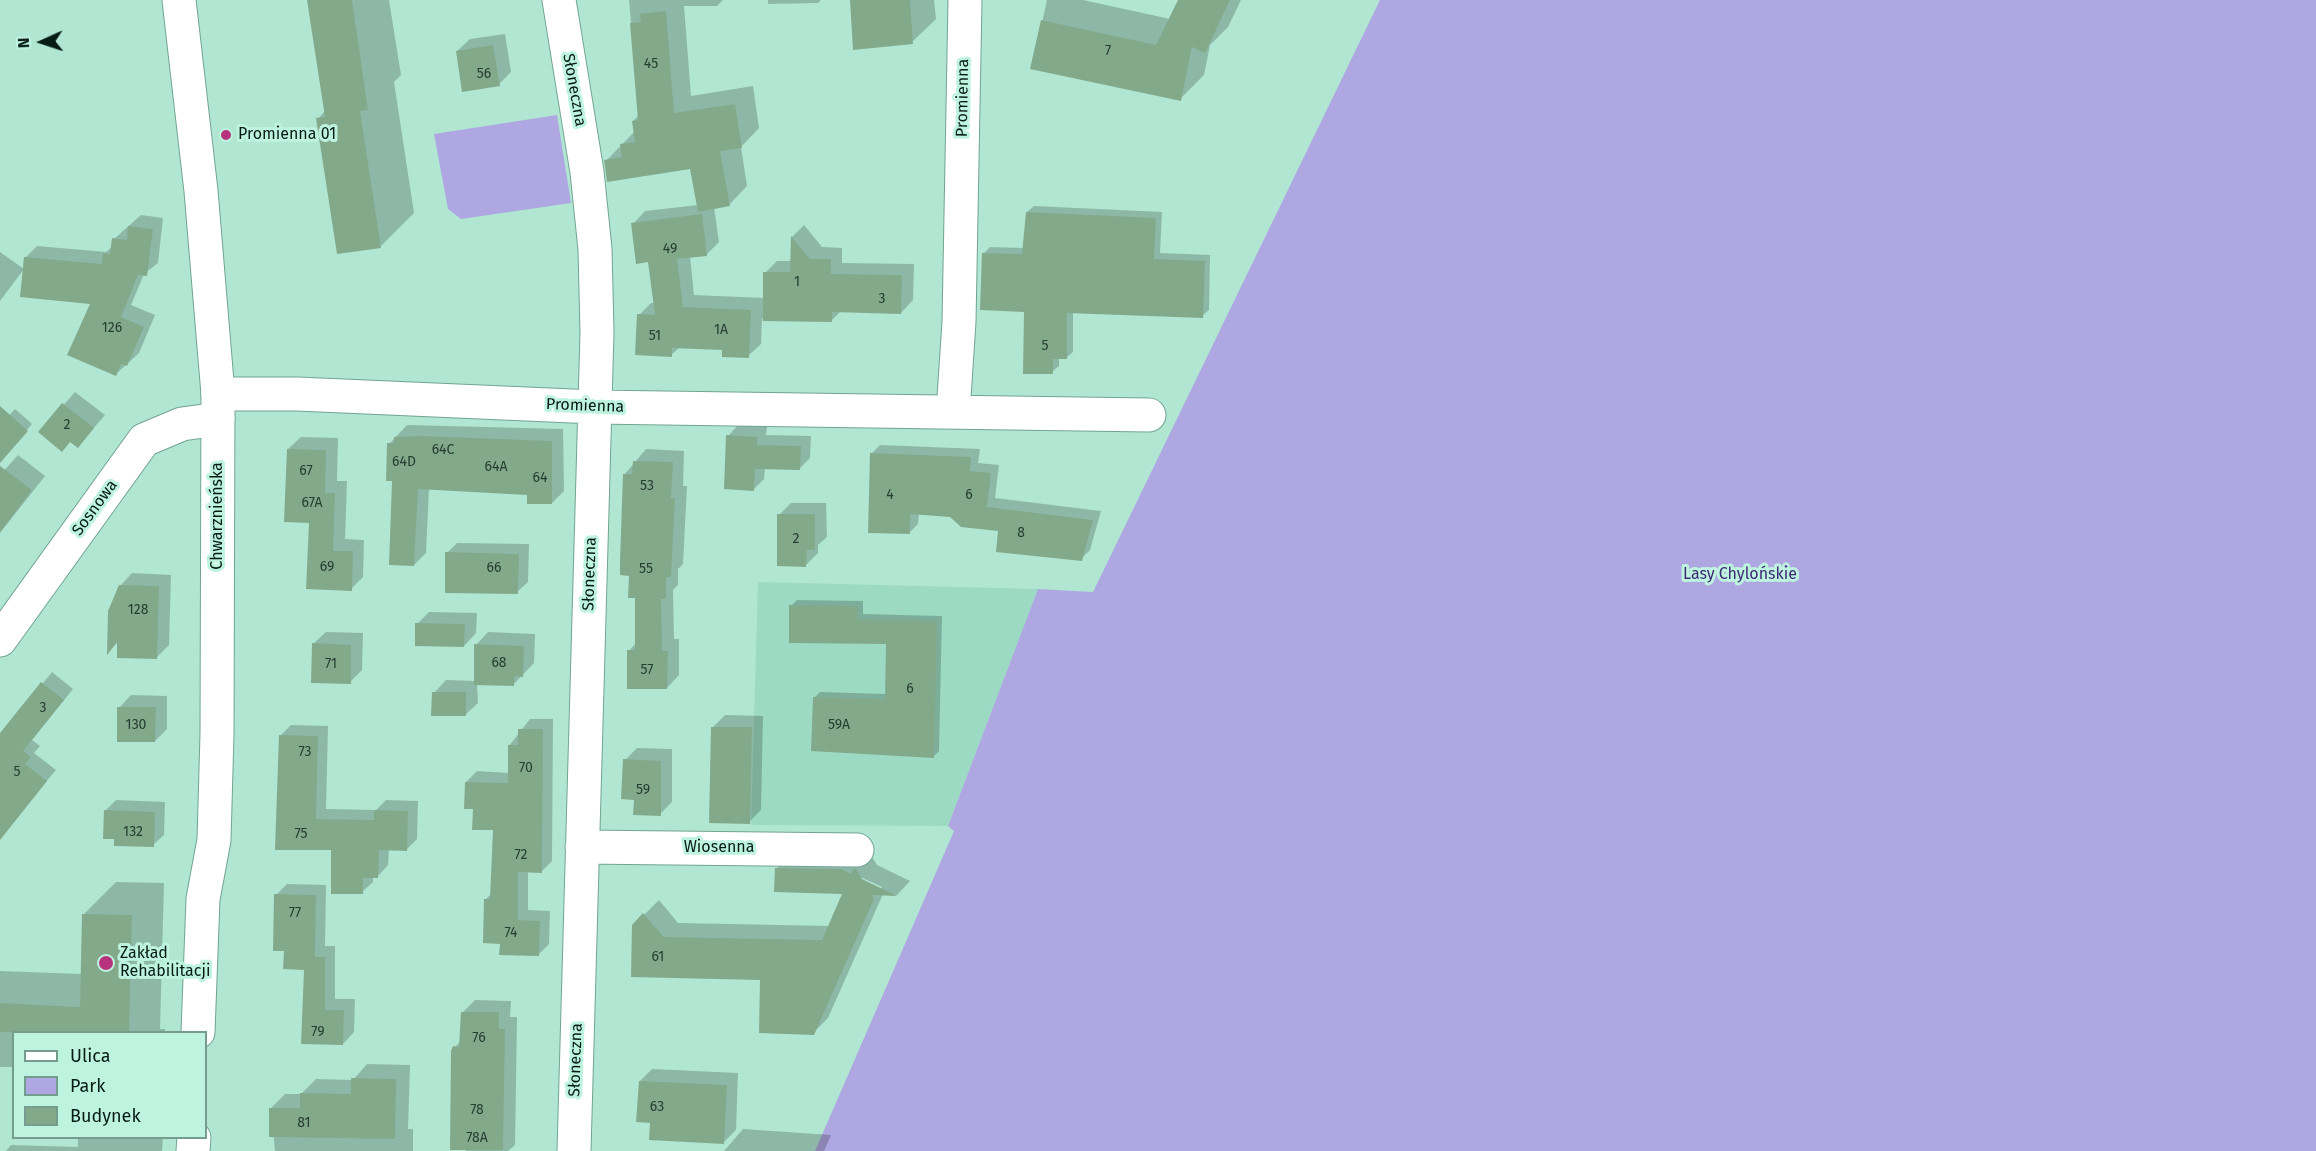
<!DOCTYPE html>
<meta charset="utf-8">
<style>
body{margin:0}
#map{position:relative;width:2316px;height:1151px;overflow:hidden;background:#b1e6d3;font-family:"Fira Sans",sans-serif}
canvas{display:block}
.legend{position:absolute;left:12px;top:1031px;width:195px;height:108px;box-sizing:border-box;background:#bef3e0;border:2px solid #759d8f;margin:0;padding:8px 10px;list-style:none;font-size:18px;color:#071b15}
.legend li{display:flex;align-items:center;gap:12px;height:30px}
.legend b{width:30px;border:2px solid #759d8f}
.north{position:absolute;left:12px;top:12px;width:60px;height:60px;-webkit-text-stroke:4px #bef3e0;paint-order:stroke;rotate:267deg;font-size:16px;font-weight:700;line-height:24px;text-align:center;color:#071b15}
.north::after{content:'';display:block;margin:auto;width:21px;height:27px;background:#071b15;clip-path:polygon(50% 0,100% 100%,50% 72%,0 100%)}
</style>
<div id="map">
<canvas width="2316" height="1151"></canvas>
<ul class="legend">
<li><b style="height:8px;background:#fff"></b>Ulica</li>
<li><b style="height:16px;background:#afa7e1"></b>Park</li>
<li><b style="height:16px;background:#83a98b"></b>Budynek</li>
</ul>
<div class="north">N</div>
</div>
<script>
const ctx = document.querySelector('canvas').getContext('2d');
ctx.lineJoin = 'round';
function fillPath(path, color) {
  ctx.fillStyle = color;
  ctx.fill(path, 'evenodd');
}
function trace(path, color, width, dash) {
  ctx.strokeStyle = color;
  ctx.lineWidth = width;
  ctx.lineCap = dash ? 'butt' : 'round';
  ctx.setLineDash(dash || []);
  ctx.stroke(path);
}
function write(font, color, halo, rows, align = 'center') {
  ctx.font = font + ' "Fira Sans",sans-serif';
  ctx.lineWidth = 6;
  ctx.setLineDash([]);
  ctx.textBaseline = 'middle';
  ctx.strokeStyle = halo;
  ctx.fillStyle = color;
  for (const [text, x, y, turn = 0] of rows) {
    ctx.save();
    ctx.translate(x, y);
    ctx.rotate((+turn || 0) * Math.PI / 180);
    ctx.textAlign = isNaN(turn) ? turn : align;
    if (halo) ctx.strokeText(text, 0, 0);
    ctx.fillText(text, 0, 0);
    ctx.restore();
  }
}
fillPath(new Path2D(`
 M 758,582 L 1038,589 L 948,826 L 751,825 Z`), '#9ddac4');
fillPath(new Path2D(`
 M 1380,0 L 2316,0 L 2316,1151 L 815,1151 L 954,831 L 948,826 L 1038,589 L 1093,592 Z
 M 557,115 L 571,203 L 461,219 L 448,209 L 434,134 Z`), '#afa7e1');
fillPath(new Path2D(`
 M 308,0 L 389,0 L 401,75 L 394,82 L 414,213 L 381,246 L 318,119 L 325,111 Z
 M 629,0 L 723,0 L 717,6 L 684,6 L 691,96 L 753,86 L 759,128 L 741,147 L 747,186 L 729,205 L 714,207 L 719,242 L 706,255 L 690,256 L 694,295 L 764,298 L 765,273 L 777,261 L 792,261 L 792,237 L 804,225 L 822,247 L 842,248 L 842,263 L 914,264 L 913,300 L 901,313 L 841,311 L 832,320 L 762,319 L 761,344 L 748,356 L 724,349 L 680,347 L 671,355 L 639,315 L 651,303 L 655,303 L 650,260 L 633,224 L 645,211 L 698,205 L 692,167 L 606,161 L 635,131 L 633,121 L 639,115 Z
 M 768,0 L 821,0 L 818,3 L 768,4 Z
 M 851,0 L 934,0 L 936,19 L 912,42 Z
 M 1047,0 L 1083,0 L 1170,19 L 1179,0 L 1241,0 L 1228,27 L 1210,45 L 1204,75 L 1180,99 L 1032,68 Z
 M 505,34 L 511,72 L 499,84 L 457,51 L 470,39 Z
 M 1034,206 L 1162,212 L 1160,253 L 1210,255 L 1209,310 L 1202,316 L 1073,312 L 1073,352 L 1066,358 L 1059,358 L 1059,366 L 1052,372 L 1025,310 L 983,254 L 990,247 L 1024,248 L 1027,212 Z
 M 141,215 L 163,218 L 158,263 L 144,274 L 131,305 L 155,315 L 139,353 L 116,374 L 92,303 L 25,258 L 37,246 L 106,252 L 113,246 L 114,239 Z
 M 0,252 L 24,269 L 0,301 Z
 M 75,392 L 105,415 L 78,446 L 71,441 L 40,432 Z
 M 15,409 L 32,424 L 16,443 L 0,441 L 0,425 Z
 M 407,425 L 563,429 L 564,491 L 552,503 L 529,493 L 429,488 L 426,553 L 414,565 L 394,480 L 389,444 Z
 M 738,425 L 767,427 L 766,435 L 811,436 L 810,458 L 800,468 L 765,468 L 764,479 L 754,489 L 728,436 Z
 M 301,437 L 338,438 L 337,481 L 347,481 L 345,539 L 364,540 L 363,577 L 351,589 L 310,521 L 288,449 Z
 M 880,445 L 980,449 L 978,463 L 999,465 L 995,498 L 1101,511 L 1090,550 L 1081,559 L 1000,529 L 950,516 L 919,513 L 918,524 L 909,533 L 871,454 Z
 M 646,449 L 684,451 L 683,486 L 687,486 L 683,564 L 678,569 L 678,585 L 673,590 L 674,639 L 679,639 L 679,675 L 667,688 L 629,651 L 636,643 L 637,596 L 624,475 Z
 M 18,455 L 45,476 L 0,533 L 0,475 Z
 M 791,503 L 826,503 L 827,537 L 818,545 L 818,553 L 806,565 L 779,515 Z
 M 457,543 L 529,544 L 528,582 L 517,592 L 447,553 Z
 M 132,573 L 171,575 L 169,645 L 156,658 L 119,641 L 108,652 L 120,586 Z
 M 797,600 L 863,601 L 863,614 L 942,616 L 939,751 L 933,757 L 886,755 L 886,752 L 814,698 L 820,692 L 887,694 L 888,642 L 791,606 Z
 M 429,612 L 477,613 L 476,633 L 464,646 L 417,624 Z
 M 326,632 L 363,633 L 362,670 L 350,682 L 313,644 Z
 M 488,632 L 535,634 L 534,663 L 513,685 L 477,684 L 478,703 L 465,715 L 434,693 L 446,680 L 475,681 L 476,645 Z
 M 52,672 L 73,689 L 32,740 L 40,746 L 34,753 L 56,770 L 9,826 L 0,819 L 0,737 Z
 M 131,695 L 167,696 L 167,729 L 155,741 L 119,708 Z
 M 725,715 L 763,716 L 761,810 L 749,822 L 713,727 Z
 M 530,719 L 553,719 L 552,861 L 542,871 L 528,871 L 528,910 L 550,911 L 549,944 L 538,955 L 501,942 L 485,900 L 492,893 L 494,829 L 474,807 L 466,782 L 477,771 L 509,773 L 509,746 Z
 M 291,725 L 328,726 L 326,809 L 376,810 L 386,800 L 418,801 L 417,839 L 406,850 L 389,849 L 388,865 L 378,876 L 373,876 L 373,882 L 362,892 L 333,849 L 277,848 L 280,736 Z
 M 637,748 L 672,749 L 672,802 L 660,814 L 625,760 Z
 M 116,800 L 165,802 L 164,835 L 153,845 L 115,838 L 105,811 Z
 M 791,854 L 871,855 L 877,865 L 910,881 L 897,895 L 883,894 L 828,1018 L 813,1033 L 761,979 L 633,926 L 659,900 L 678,923 L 830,926 L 844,893 L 777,868 ZM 856,875 L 882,887 L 880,889 L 855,877 Z
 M 116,882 L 164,883 L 160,1029 L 165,1029 L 165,1032 L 14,1032 L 14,1067 L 0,1067 L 0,971 L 82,974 L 84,914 Z
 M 287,884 L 326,885 L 325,946 L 335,946 L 335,999 L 355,999 L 354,1032 L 343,1044 L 303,1043 L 306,968 L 285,950 L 276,895 Z
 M 475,1000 L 511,1001 L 510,1017 L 517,1017 L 515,1145 L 508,1151 L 466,1151 L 455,1047 L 461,1041 L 462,1013 Z
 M 367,1064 L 410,1065 L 408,1129 L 413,1129 L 413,1151 L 275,1151 L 271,1108 L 285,1094 L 301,1094 L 316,1079 L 353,1080 Z
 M 652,1069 L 738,1073 L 736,1130 L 724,1142 L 640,1081 Z
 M 743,1129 L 831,1135 L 824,1151 L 724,1151 Z
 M 78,1138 L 163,1138 L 162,1151 L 6,1151 L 11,1145 L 78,1147 Z`), '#0003');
fillPath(new Path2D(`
 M 307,0 L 352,0 L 368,110 L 360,111 L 381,248 L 337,254 L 316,118 L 325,117 Z
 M 850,0 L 910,0 L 913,44 L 853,50 Z
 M 1178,0 L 1230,0 L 1205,53 L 1192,47 L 1181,101 L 1030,69 L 1041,20 L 1156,45 Z
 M 666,11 L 674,113 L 735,104 L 742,148 L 720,151 L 730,206 L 698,212 L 690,169 L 607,182 L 604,160 L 622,157 L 620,144 L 635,142 L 632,121 L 638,120 L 630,23 L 641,22 L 640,14 Z
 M 493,45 L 500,86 L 462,92 L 456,51 Z
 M 1026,212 L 1156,218 L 1154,259 L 1205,261 L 1203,318 L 1067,313 L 1067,359 L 1053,359 L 1053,374 L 1023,374 L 1024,312 L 980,310 L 982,253 L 1022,254 Z
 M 702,214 L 707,256 L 677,259 L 683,307 L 751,310 L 749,358 L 722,357 L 722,350 L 672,348 L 672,357 L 635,355 L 637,314 L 655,315 L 648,262 L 636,264 L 631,223 Z
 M 128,226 L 153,229 L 147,276 L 138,275 L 121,317 L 144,327 L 127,366 L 121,364 L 116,376 L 67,355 L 90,304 L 20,297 L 24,257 L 102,264 L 103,253 L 110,254 L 112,238 L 127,240 Z
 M 791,236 L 810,259 L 831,259 L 831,274 L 902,275 L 901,314 L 832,312 L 832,322 L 763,321 L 763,272 L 790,272 Z
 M 62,403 L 94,428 L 78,448 L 70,442 L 62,452 L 38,432 Z
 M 0,406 L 28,431 L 0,463 Z
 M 726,435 L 757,437 L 757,445 L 801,446 L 800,470 L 755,469 L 754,491 L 724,489 Z
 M 422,436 L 552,441 L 552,504 L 527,504 L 527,495 L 418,489 L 414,566 L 389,565 L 392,481 L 386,481 L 387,443 L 394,443 L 394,437 Z
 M 287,449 L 326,450 L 325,493 L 335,493 L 333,551 L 353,551 L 352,591 L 306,589 L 309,523 L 284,522 Z
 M 870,453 L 971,457 L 970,471 L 991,473 L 987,507 L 1093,520 L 1082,561 L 996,552 L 998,531 L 961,527 L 950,517 L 910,514 L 910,534 L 868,533 Z
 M 633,461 L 673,462 L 671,498 L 675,498 L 671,577 L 666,577 L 666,599 L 661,599 L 662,651 L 668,651 L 667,689 L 627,689 L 627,650 L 635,650 L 635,598 L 628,598 L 629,576 L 620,575 L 620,561 L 623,474 L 632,474 Z
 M 0,466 L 32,490 L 0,532 Z
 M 777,514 L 815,514 L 815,550 L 807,550 L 806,567 L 777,566 Z
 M 445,552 L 519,554 L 518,594 L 445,593 Z
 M 119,585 L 159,586 L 157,659 L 117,658 L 117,642 L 107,655 L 108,611 Z
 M 789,605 L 858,606 L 858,619 L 937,621 L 934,758 L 811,751 L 813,697 L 885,699 L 886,644 L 789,643 Z
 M 415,623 L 465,624 L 464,647 L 415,646 Z
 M 312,643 L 351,645 L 351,684 L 311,683 Z
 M 474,644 L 524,646 L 523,677 L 514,676 L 514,686 L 474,685 Z
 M 41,682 L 64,700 L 23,751 L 31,757 L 25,764 L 47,781 L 0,840 L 0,733 Z
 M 432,692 L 466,692 L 466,716 L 431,716 Z
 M 117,707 L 156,707 L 155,742 L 117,742 Z
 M 711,727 L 752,727 L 750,824 L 709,823 Z
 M 518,729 L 543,729 L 542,873 L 518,872 L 518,920 L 540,921 L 539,956 L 499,955 L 500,944 L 483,943 L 484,899 L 490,899 L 493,830 L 472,830 L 473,809 L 464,809 L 465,782 L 508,783 L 508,745 L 518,745 Z
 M 279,735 L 318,736 L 316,819 L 374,820 L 374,810 L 408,811 L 407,851 L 379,850 L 378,878 L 363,878 L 363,894 L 331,894 L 331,850 L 275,850 Z
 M 623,759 L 661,761 L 661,816 L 633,815 L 634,800 L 621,799 Z
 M 104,810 L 155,812 L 154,847 L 114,846 L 114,839 L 103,839 Z
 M 775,868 L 842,869 L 851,874 L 853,869 L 856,869 L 862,879 L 897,896 L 872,895 L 874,899 L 814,1035 L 759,1033 L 760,980 L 631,977 L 632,925 L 643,913 L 664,937 L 822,940 L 842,894 L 774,892 Z
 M 274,894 L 316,895 L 315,957 L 325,957 L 325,1010 L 344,1010 L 343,1045 L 301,1044 L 304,970 L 283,969 L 284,951 L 273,951 Z
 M 82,914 L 132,915 L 129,1032 L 0,1032 L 0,1003 L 80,1007 Z
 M 461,1012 L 499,1012 L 499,1029 L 505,1029 L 503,1150 L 450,1150 L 451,1051 L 453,1046 L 459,1047 Z
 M 351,1078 L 396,1079 L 395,1139 L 269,1137 L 269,1108 L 300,1108 L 300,1093 L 351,1094 Z
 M 639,1081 L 727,1085 L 724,1144 L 649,1140 L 650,1123 L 636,1122 Z`), '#83a98b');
const minor = new Path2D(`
 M 559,0 L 587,172 L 595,249 L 597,332 L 574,1151
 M 218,394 L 297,394 L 595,407 L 1149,415
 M 953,412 L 959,322 L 965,0
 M 0,640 L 144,440 L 182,424 L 218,419
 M 582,847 L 857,850`);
const secondary = new Path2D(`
 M 179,0 L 201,191 L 218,394 L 217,734 L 214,840 L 203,899 L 198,1032
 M 193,1151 L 194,1138`);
trace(minor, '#72a493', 35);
trace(secondary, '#72a493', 35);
trace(minor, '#fff', 33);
trace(secondary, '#fff', 33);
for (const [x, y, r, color] of [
 [226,135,6,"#b7347c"],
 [106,963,8,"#b7347c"]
]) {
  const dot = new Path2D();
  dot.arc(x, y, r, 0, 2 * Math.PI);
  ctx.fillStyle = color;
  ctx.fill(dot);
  trace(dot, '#bef3e0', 2);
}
write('14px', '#263e32', null, [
 ["7",1108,51],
 ["45",651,64],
 ["56",484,74],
 ["49",670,249],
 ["1",797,282],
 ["3",882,299],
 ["126",112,328],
 ["1A",721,330],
 ["51",655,336],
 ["5",1045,346],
 ["2",67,425],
 ["64C",443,450],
 ["64D",404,462],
 ["64A",496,467],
 ["67",306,471],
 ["64",540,478],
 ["53",647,486],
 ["4",890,495],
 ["6",969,495],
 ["67A",312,503],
 ["8",1021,533],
 ["2",796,539],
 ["69",327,567],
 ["66",494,568],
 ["55",646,569],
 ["128",138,610],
 ["68",499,663],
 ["71",331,664],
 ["57",647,670],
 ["6",910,689],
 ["3",43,708],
 ["130",136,725],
 ["59A",839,725],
 ["73",305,752],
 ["70",526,768],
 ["5",17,772],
 ["59",643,790],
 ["132",133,832],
 ["75",301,834],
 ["72",521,855],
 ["77",295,913],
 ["74",511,933],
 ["61",658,957],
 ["79",318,1032],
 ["76",479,1038],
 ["63",657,1107],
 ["78",477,1110],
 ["81",304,1123],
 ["78A",477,1138]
]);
write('16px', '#071b15', '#bef3e0', [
 ["Słoneczna",574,90,80],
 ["Promienna",963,98,-89],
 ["Promienna",585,406,2],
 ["Sosnowa",95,508,-54],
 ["Chwarznieńska",218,516,-90],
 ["Słoneczna",590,574,-88],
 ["Wiosenna",719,848],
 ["Słoneczna",576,1060,-88]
]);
write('16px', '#071b15', '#bef3e0', [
 ["Promienna 01",238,135],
 ["Zakład",120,954],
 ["Rehabilitacji",120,972]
], 'left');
write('16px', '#3d2a73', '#bef3e0', [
 ["Lasy Chylońskie",1740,575]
]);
</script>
